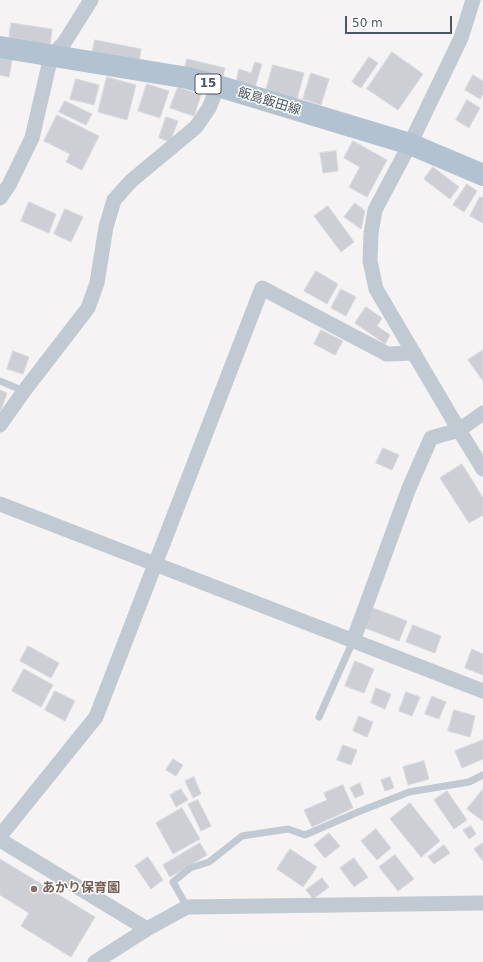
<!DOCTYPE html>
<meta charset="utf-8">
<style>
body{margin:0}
#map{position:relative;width:483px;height:962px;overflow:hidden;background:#f5f3f3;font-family:"DejaVu Sans",sans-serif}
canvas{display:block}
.scale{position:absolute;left:345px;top:16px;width:107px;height:18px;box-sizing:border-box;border:2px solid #4a5661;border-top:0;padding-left:5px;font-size:12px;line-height:14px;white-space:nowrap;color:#4a5661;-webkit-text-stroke:3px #fff;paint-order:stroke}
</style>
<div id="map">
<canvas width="483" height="962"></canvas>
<div class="scale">50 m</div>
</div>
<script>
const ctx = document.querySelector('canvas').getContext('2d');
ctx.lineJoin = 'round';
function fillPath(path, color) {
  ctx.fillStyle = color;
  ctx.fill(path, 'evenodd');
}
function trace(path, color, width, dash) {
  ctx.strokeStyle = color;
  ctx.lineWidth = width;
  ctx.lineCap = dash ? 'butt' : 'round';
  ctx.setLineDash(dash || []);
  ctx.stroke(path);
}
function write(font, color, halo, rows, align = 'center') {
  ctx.font = font + ' "DejaVu Sans","Noto Sans JP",sans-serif';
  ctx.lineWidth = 3;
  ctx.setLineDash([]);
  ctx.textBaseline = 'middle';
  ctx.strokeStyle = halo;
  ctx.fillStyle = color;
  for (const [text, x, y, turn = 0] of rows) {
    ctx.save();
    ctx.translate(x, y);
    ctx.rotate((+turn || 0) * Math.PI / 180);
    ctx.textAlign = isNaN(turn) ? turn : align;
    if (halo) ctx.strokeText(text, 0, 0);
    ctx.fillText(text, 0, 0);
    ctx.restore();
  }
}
const building = new Path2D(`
 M 11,23 L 52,29 L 50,46 L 9,40 Z
 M 95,40 L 141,49 L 139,63 L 92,53 Z
 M 392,52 L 423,74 L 398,110 L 367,89 Z
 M 369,57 L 378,63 L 361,88 L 352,82 Z
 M 0,58 L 12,60 L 9,77 L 0,75 Z
 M 187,59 L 225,68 L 222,80 L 184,71 Z
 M 255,62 L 262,64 L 255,87 L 236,82 L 239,69 L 251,73 Z
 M 273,65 L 304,73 L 297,99 L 266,90 Z
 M 311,73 L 329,79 L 321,105 L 303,99 Z
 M 473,75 L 483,81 L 483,94 L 480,99 L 465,90 Z
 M 107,77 L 136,85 L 127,120 L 98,112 Z
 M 76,79 L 99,85 L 94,105 L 70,99 Z
 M 147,84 L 169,91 L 160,118 L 138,111 Z
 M 178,87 L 201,95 L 194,116 L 170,108 Z
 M 467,100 L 480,108 L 469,128 L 456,120 Z
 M 65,101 L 92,114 L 86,125 L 59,112 Z
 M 57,115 L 99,136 L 82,170 L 66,162 L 70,154 L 44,141 Z
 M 166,117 L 178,121 L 170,142 L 159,138 Z
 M 353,141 L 387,160 L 367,197 L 349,187 L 360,167 L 344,158 Z
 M 336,151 L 338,171 L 323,173 L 320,153 Z
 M 433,167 L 459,187 L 450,199 L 424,179 Z
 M 467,184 L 477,191 L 464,212 L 453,205 Z
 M 480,197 L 483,198 L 483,223 L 470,216 Z
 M 29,202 L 56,214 L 49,233 L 21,221 Z
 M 355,203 L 365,211 L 361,229 L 344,217 Z
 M 328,206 L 354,242 L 341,252 L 314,216 Z
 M 65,209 L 83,217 L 71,242 L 54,234 Z
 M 316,271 L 338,284 L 327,304 L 304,291 Z
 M 341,289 L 356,297 L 346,316 L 331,308 Z
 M 366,307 L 382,318 L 377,326 L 390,335 L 385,344 L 355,323 Z
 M 321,330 L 343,341 L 335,355 L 314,344 Z
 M 483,350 L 483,381 L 468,360 Z
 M 13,351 L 29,357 L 23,374 L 7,369 Z
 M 0,390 L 7,393 L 1,410 L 0,410 Z
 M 383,448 L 399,455 L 392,470 L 376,463 Z
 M 462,464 L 483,498 L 483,515 L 469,523 L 440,478 Z
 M 373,608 L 407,621 L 399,641 L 365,628 Z
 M 413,625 L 441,636 L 435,653 L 406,642 Z
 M 28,646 L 59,663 L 51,678 L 20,661 Z
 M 472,649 L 483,654 L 483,675 L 465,668 Z
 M 355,661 L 374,669 L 364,693 L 345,686 Z
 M 24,669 L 53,685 L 41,707 L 12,691 Z
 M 376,688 L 391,694 L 385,709 L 371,703 Z
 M 55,691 L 75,701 L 65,721 L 45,710 Z
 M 406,692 L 420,697 L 412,716 L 399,711 Z
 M 432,696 L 446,702 L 439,719 L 425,714 Z
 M 454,710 L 475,716 L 470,737 L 448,731 Z
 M 359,716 L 373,722 L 367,737 L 353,731 Z
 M 483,740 L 483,759 L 462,768 L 455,751 Z
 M 343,745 L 357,750 L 351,765 L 337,760 Z
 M 173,759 L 183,765 L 176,776 L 166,770 Z
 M 424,761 L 429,779 L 408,785 L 403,767 Z
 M 194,777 L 201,794 L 193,798 L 185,781 Z
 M 390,777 L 394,788 L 385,791 L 381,780 Z
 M 360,783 L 364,794 L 355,798 L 350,788 Z
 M 343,785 L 353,808 L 312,827 L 304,810 L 327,800 L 324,793 Z
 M 181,789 L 188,800 L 176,807 L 170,795 Z
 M 483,789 L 483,821 L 467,809 Z
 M 447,791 L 467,820 L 454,829 L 434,800 Z
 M 198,800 L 211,826 L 201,831 L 188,804 Z
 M 410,803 L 440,841 L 421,857 L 390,819 Z
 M 182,808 L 200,839 L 173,854 L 156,823 Z
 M 471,826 L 476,834 L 469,839 L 463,830 Z
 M 376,829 L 391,848 L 377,860 L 361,841 Z
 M 329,833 L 340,846 L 325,858 L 314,845 Z
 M 200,843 L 207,855 L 170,877 L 163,865 Z
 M 483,843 L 483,861 L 474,849 Z
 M 444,845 L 450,853 L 434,864 L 428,857 Z
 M 290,849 L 317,867 L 303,887 L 277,869 Z
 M 395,855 L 414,879 L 398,891 L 379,867 Z
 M 148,857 L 163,880 L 151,889 L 135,866 Z
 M 354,858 L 368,877 L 354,887 L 340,868 Z
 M 0,859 L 95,917 L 71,957 L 21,926 L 29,913 L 0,895 Z
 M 322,878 L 329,887 L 313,899 L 306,890 Z`);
fillPath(building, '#cdcfd5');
trace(building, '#d7d9de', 1);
trace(new Path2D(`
 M 0,381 L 24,391
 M 319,717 L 353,641
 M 187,907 L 173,882 L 190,868 L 209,862 L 242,836 L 288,829 L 305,835 L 358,812 L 409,792 L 469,782 L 483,775`), '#c1cad2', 7);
trace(new Path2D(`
 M 473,0 L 461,38 L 410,144 L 375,210 L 371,233 L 370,261 L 376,289 L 459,430 L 483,469
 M 0,198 L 9,185 L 32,138 L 51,56 L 64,43 L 91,0
 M 0,425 L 24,391 L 88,308 L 97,283 L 106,227 L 114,200 L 131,181 L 196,127 L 209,108 L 218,86
 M 0,504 L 483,691
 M 353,641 L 409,488 L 431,438 L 459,430 L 483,413
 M 0,836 L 96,717 L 262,288 L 387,354 L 414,353
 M 0,840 L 147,929
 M 95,962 L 147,929 L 187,907 L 483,903`), '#c1cad2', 15);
trace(new Path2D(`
 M 0,47 L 188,78 L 218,86 L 410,144 L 483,175`), '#b3c2d1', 22);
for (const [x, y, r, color] of [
 [34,889,4,"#8d6e63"]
]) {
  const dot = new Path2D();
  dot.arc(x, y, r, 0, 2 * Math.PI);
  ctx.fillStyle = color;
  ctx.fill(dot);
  trace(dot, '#fff', 1.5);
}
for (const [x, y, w] of [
 [208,84,26]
]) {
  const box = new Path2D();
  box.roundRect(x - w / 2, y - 10, w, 20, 3);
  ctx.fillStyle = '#fff';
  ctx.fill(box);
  trace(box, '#4a5661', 1);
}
write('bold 12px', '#4a5661', null, [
 ["15",208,84]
]);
write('13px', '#4a5661', '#fff', [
 ["飯島飯田線",269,102,17]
]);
write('bold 13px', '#785e54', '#fff', [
 ["あかり保育園",42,889]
], 'left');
</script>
